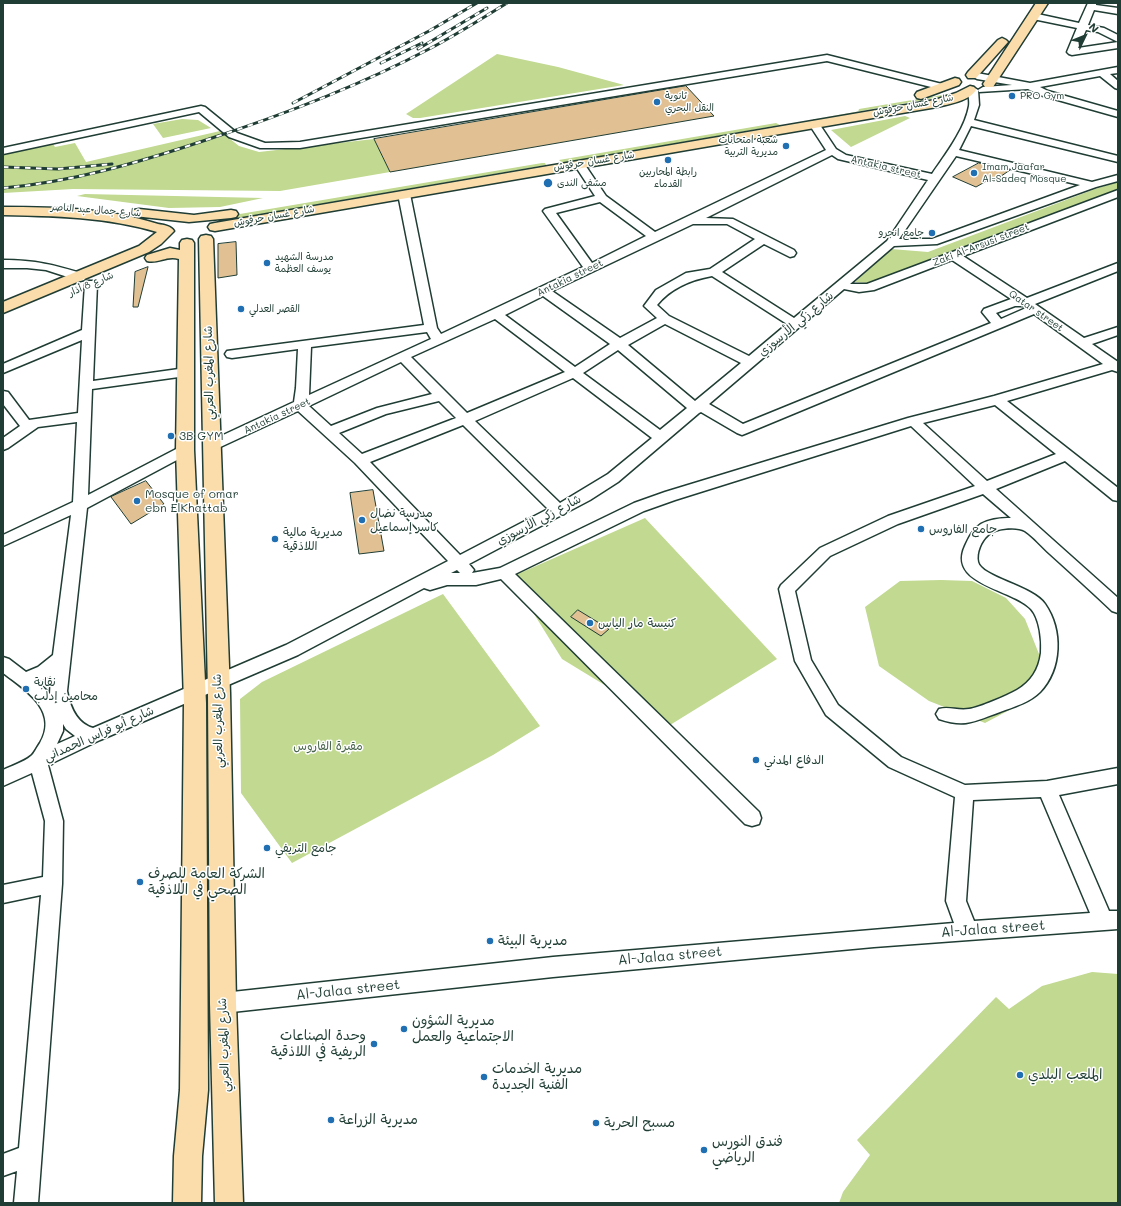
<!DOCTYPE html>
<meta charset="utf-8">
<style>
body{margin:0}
#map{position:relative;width:1121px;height:1206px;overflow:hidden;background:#fff;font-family:Mali,sans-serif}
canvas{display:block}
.frame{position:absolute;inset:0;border:4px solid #1f3d34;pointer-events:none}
.north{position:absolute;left:1065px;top:16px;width:40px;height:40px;-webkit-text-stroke:3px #fff;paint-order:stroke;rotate:47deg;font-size:11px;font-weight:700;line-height:16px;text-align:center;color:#1f3d34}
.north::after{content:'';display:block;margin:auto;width:14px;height:18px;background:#1f3d34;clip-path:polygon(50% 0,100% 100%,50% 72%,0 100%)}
</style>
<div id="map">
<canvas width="1121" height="1206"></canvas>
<div class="frame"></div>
<div class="north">N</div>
</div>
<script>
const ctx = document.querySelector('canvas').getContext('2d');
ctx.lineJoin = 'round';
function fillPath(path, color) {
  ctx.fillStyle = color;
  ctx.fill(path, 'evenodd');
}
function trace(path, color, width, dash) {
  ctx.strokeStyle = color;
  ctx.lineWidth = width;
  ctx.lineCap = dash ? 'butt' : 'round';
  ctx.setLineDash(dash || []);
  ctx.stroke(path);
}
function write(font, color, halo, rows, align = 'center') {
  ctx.font = font + ' Mali,"Playpen Sans Arabic",sans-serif';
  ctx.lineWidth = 3;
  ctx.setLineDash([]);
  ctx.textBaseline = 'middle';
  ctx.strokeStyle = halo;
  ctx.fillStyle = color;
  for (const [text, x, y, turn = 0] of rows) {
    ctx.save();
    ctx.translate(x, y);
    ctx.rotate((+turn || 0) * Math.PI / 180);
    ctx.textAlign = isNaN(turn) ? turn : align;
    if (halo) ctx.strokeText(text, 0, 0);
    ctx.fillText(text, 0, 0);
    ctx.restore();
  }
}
fillPath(new Path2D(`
 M 497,54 L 558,67 L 624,85 L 420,118 L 413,118 L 406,114 Z
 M 948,94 L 952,95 L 804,121 L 858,112 L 859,109 Z
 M 905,116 L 910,118 L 851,147 L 831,130 Z
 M 182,119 L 198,120 L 211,128 L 163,138 L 153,124 Z
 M 776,123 L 780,125 L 562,163 L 559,160 Z
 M 220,131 L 239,146 L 259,152 L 374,139 L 390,172 L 280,191 L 73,189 L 3,193 L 3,155 L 53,144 L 55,147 L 75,143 L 86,162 Z
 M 542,163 L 545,163 L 546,165 L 221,221 L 222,217 Z
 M 1118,182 L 1118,192 L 869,283 L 855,282 L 891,249 L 928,252 L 1095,189 Z
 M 85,194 L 263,198 L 220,207 L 169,208 L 77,196 Z
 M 645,518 L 777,659 L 670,725 L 562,659 L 511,577 Z
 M 941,580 L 972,581 L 1006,598 L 1025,619 L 1041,659 L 1030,699 L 985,723 L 929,701 L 879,666 L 865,607 L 900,581 Z
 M 443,594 L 540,726 L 493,755 L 292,863 L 241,793 L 240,699 L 262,682 Z
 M 1092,972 L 1118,974 L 1118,1203 L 839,1203 L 843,1192 L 870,1155 L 857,1140 L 996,997 L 1009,1009 L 1042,986 Z`), '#c1d990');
const building = new Path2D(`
 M 686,86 L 714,116 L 390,172 L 374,139 Z
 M 979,163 L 1010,170 L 994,181 L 990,179 L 976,187 L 953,177 Z
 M 236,242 L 237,275 L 218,278 L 218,244 Z
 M 148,267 L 138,307 L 133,307 L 135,272 Z
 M 146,481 L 164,504 L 131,524 L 111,497 Z
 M 373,490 L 384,551 L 359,554 L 350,493 Z
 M 578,610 L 609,629 L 601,636 L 571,617 Z`);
fillPath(building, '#e1c194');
trace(building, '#1f3d34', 1);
const minor = new Path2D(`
 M 1088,3 L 1096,3 L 1096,5 L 1118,8 L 1118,14 L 1094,10 L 1088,25 L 1104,28 L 1118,35 L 1118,42 L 1098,32 L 1086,30 L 1078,48 L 1118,42 L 1118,48 L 1072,55 L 1069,54 L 1067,52 L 1077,28 L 1033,19 L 1028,16 L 1033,13 L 1079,23 Z
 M 827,55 L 946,85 L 948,87 L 943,90 L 827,61 L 300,148 L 260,148 L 229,137 L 199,112 L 3,154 L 3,148 L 201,106 L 205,107 L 237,133 L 265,143 L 300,142 Z
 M 1118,67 L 1118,73 L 1110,74 L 1118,81 L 1118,89 L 1115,88 L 1100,76 L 1040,87 L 1048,91 L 1118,111 L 1118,117 L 1040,95 L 1028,89 L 979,92 L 978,90 L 983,87 L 1012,85 L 977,79 L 972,76 L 977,73 L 1030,83 Z
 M 973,87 L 978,90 L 979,105 L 974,120 L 1118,156 L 1118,162 L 971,126 L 959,150 L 1092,182 L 1118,175 L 1118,181 L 1096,187 L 937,244 L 894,246 L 850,284 L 867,284 L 1118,190 L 1118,197 L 963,256 L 1027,298 L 1118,263 L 1118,271 L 1035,304 L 1084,338 L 1118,327 L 1118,335 L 1092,344 L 1118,362 L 1118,372 L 1112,370 L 1007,401 L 1118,488 L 1118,501 L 1113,500 L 1065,461 L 996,489 L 1118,598 L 1118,613 L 1112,611 C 1092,592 1071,573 1050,554 C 1042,547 1034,537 1025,531 C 1017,526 995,528 988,535 C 981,541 976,553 978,562 C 981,577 1033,586 1045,604 C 1063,630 1062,669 1040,692 C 1030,702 1014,707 1000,712 C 975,721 966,728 939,719 L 936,714 L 939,709 C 949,706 958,711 969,709 C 979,708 1008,695 1017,690 C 1031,682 1039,669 1041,653 C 1042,641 1040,619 1031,609 C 1013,589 947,585 965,546 C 969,537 973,529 981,524 C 990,519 1001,518 1011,518 L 983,494 L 898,524 L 830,556 L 795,591 L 811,660 L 838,705 L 901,757 L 965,785 L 1047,781 L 1118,768 L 1118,784 L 1059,795 L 1109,911 L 1118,911 L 1118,929 L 874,947 L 553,977 L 223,1013 L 216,1010 L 213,1003 L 216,996 L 223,993 L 553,957 L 954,923 L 946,901 L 955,797 L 889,767 L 826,715 L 795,661 L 779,589 L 781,585 L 820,548 L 888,516 L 975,486 L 911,426 L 675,500 L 644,511 L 515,574 L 759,812 L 761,818 L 759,824 L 752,826 L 745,824 L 501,579 L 476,585 L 447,585 L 430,590 L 424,588 L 298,655 L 100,740 L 48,765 L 63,821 L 62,884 L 38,1203 L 14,1203 L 17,1171 L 3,1176 L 3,1154 L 19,1148 L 41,895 L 3,903 L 3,885 L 43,877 L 45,821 L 32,773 L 3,786 L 3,770 C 11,766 24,762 31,756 C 34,754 37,747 40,743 C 59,711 26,690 3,673 L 3,657 L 9,659 L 26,672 L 38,667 L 53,655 L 71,515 L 3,546 L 3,535 L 73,502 L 77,422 L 38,427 L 8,448 L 3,450 L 3,438 L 20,426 L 3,404 L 3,391 L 8,392 L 29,420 L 78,413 L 82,340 L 3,373 L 3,364 L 82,330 L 85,284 L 87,281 L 95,281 L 97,284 L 93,381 L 186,368 L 191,369 L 193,372 L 191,375 L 186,376 L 92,389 L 88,495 L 180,447 L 185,445 L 190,447 L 192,450 L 190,453 L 87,508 L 67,691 C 70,706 76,723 93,728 L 286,645 L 448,561 L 355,463 L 298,411 L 216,449 L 211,451 L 206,449 L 204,446 L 206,443 L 294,402 L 296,388 L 298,349 L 232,358 L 227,357 L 225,354 L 227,351 L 424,325 L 398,194 L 400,192 L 408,192 L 410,194 L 437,328 L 441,334 L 583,267 L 543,211 L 545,209 L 595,196 L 574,164 L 575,162 L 583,162 L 606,196 L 655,232 L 826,150 L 809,124 L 814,121 L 818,122 L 836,149 L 846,155 L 932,174 C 945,155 965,129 969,106 C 970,101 968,95 968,90 ZM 832,155 L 838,159 L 928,180 L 887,241 L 794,318 L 722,272 L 764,244 L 790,257 L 794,256 L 796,253 L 794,250 L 733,219 L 706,218 ZM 956,156 L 1080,185 L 932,239 L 899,239 ZM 600,202 L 646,236 L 592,263 L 556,213 ZM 693,224 L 727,224 L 755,239 L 710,269 L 686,273 L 656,290 L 644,306 L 657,318 L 620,338 L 552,291 ZM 952,260 L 1011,299 L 984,309 L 982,312 L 991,323 L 743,424 L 709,404 L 844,289 L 859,292 L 874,290 ZM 712,276 L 787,324 L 749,356 L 669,316 L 657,305 C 671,288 690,280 712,276 ZM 543,296 L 610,344 L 575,367 L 505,315 ZM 1015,306 L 1023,306 L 1026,308 L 1001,319 L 996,313 ZM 1034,314 L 1103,364 L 994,396 L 908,418 L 665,492 L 634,503 L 500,568 L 472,573 L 474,570 L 469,564 L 590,500 L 618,482 L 699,413 L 701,412 L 737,433 L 742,435 L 747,433 ZM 495,319 L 565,372 L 467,413 L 411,357 ZM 665,324 L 741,363 L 695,401 L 628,345 ZM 427,332 L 431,339 L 309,395 L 311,347 ZM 618,350 L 687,408 L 660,430 L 583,373 ZM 401,362 L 432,394 L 377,408 L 331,426 L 309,406 ZM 573,378 L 652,438 L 608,474 L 560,503 L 475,421 ZM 439,401 L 456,418 L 362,454 L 339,433 L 386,414 ZM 995,405 L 1056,454 L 987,481 L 923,423 ZM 463,425 L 548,509 L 460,555 L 370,462 ZM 457,570 L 460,573 L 451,573 ZM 51,676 L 50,694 L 38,682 ZM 63,724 L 66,729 L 75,736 L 57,744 L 63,731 ZM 1041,797 L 1090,913 L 974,921 L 966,901 L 973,800 Z
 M 3,260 C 36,260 54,265 84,274 L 86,277 L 84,280 L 80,281 L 46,270 L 27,268 L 3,268 Z`);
const major = new Path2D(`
 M 1036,3 L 1048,3 L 993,87 L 985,87 L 983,84 Z
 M 1002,38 L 1006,40 L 1008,42 L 976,78 L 968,78 L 966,75 L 968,72 L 998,40 Z
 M 955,78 L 959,79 L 961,82 L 959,85 L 921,99 L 917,98 L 915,95 L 917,92 Z
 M 970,86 L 974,87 L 976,90 C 969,101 949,104 937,107 L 215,231 L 210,230 L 208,227 L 210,224 L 215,223 L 935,100 L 956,93 Z
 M 3,207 C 55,207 108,208 158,224 C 164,225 171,226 174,231 L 161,244 L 149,252 L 3,313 L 3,302 L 139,246 L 157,232 C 107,217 55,216 3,215 Z
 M 139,209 L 194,215 L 231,210 L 236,211 L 238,214 L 236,217 L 231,218 L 189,222 L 134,216 L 132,213 L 134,210 Z
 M 206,235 L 211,236 L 213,239 L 230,693 L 236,1003 L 243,1203 L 215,1203 L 210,1003 L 208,693 L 199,239 L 201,236 Z
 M 187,239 L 192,240 L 194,243 L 194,450 L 206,703 L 208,1090 L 202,1156 L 201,1203 L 173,1203 L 174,1156 L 180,1090 L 184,703 L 176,450 L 179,259 C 166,255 159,264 147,261 L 145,258 L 147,255 L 170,248 L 180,250 L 180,243 L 182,240 Z`);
trace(minor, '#1f3d34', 3);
trace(major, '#1f3d34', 3);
fillPath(minor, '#fff');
fillPath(major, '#fbddab');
const rail = new Path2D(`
 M 418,49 L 487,8
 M 381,63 L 422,43
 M 293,103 L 429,31 L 477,3
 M 3,167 L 58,169 L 112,164
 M 3,188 C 72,182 137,163 203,141 C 280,116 357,87 429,49 C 456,35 481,19 507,3`);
trace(rail, '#1f3d34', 3);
trace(rail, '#fff', 2, [5.5]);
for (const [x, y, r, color] of [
 [1012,96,4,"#1f6fb2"],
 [657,102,4,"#1f6fb2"],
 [786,146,4,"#1f6fb2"],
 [668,160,4,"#1f6fb2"],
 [974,173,4,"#1f6fb2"],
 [548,183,5,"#1f6fb2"],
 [932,233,4,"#1f6fb2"],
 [267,263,4,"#1f6fb2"],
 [241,309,4,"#1f6fb2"],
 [171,436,4,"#1f6fb2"],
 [137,501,4,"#1f6fb2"],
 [362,520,4,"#1f6fb2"],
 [921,529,4,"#1f6fb2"],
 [275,539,4,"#1f6fb2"],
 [590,623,4,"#1f6fb2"],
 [26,689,4,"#1f6fb2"],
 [756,760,4,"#1f6fb2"],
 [267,848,4,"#1f6fb2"],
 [140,882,4,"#1f6fb2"],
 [490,941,4,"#1f6fb2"],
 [404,1029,4,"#1f6fb2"],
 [374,1044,4,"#1f6fb2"],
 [1020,1075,4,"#1f6fb2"],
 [484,1077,4,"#1f6fb2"],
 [331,1120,4,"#1f6fb2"],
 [596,1123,4,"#1f6fb2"],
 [704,1150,4,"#1f6fb2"]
]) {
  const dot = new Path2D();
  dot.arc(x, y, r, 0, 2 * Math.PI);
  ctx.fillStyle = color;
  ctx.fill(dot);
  trace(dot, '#fff', 1.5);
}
write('10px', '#1f3d34', '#fff', [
 ["ثانوية",665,96],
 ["النقل البحري",665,108],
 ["PRO Gym",1020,96],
 ["شعبة امتحانات",778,140,"right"],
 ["مديرية التربية",778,152,"right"],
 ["Imam Jaafar",982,167],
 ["Al-Sadeq Mosque",982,179],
 ["رابطة المحاربين",668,172,"center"],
 ["القدماء",668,184,"center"],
 ["مشفى الندى",557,183],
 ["جامع انجرو",924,233,"right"],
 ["مدرسة الشهيد",275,257],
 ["يوسف العظمة",275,269],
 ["القصر العدلي",249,309]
], 'left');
write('10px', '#1f3d34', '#fff', [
 ["شارع غسان حرفوش",913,105,-11],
 ["شارع غسان حرفوش",594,161,-9],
 ["Antakia street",886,167,13],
 ["شارع جمال عبد الناصر",96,210,4],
 ["شارع غسان حرفوش",274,216,-10],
 ["Zaki Al-Arsusi street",981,245,-21],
 ["Antakia street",570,278,-26],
 ["شارع 8 أذار",91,284,-23],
 ["Qatar street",1036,311,35],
 ["Antakia street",277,416,-25]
]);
write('12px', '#1f3d34', '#fff', [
 ["شارع زكي الأرسوزي",796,324,-40],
 ["شارع المغرب العربي",209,373,-91],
 ["شارع زكي الأرسوزي",539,520,-28],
 ["شارع المغرب العربي",218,721,-91],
 ["شارع أبو فراس الحمداني",99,734,-24],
 ["شارع المغرب العربي",224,1045,-92]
]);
write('12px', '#1f3d34', '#fff', [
 ["3B GYM",179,436],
 ["Mosque of omar",145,494],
 ["ebn ElKhattab",145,508],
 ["مدرسة نضال",370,513],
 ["كاسر إسماعيل",370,527],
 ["جامع الفاروس",929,529],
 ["مديرية مالية",283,532],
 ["اللاذقية",283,546],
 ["كنيسة مار الياس",598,623],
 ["نقابة",34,682],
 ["محامين إدلب",34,696],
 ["الدفاع المدني",764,760],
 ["جامع التريفي",275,848]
], 'left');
write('12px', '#48644b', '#fff', [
 ["مقبرة الفاروس",328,746]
]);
write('14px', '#1f3d34', '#fff', [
 ["الشركة العامة للصرف",148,874],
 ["الصحي في اللاذقية",148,890],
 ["مديرية البيئة",498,941],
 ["مديرية الشؤون",412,1021],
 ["الاجتماعية والعمل",412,1037],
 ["وحدة الصناعات",366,1036,"right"],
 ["الريفية في اللاذقية",366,1052,"right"],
 ["مديرية الخدمات",492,1069],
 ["الفنية الجديدة",492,1085],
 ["الملعب البلدي",1028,1075],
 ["مديرية الزراعة",339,1120],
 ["مسبح الحرية",604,1123],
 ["فندق النورس",712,1142],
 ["الرياضي",712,1158]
], 'left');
write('14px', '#1f3d34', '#fff', [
 ["Al-Jalaa street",993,929,-4],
 ["Al-Jalaa street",670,956,-5],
 ["Al-Jalaa street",348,990,-6]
]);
</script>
